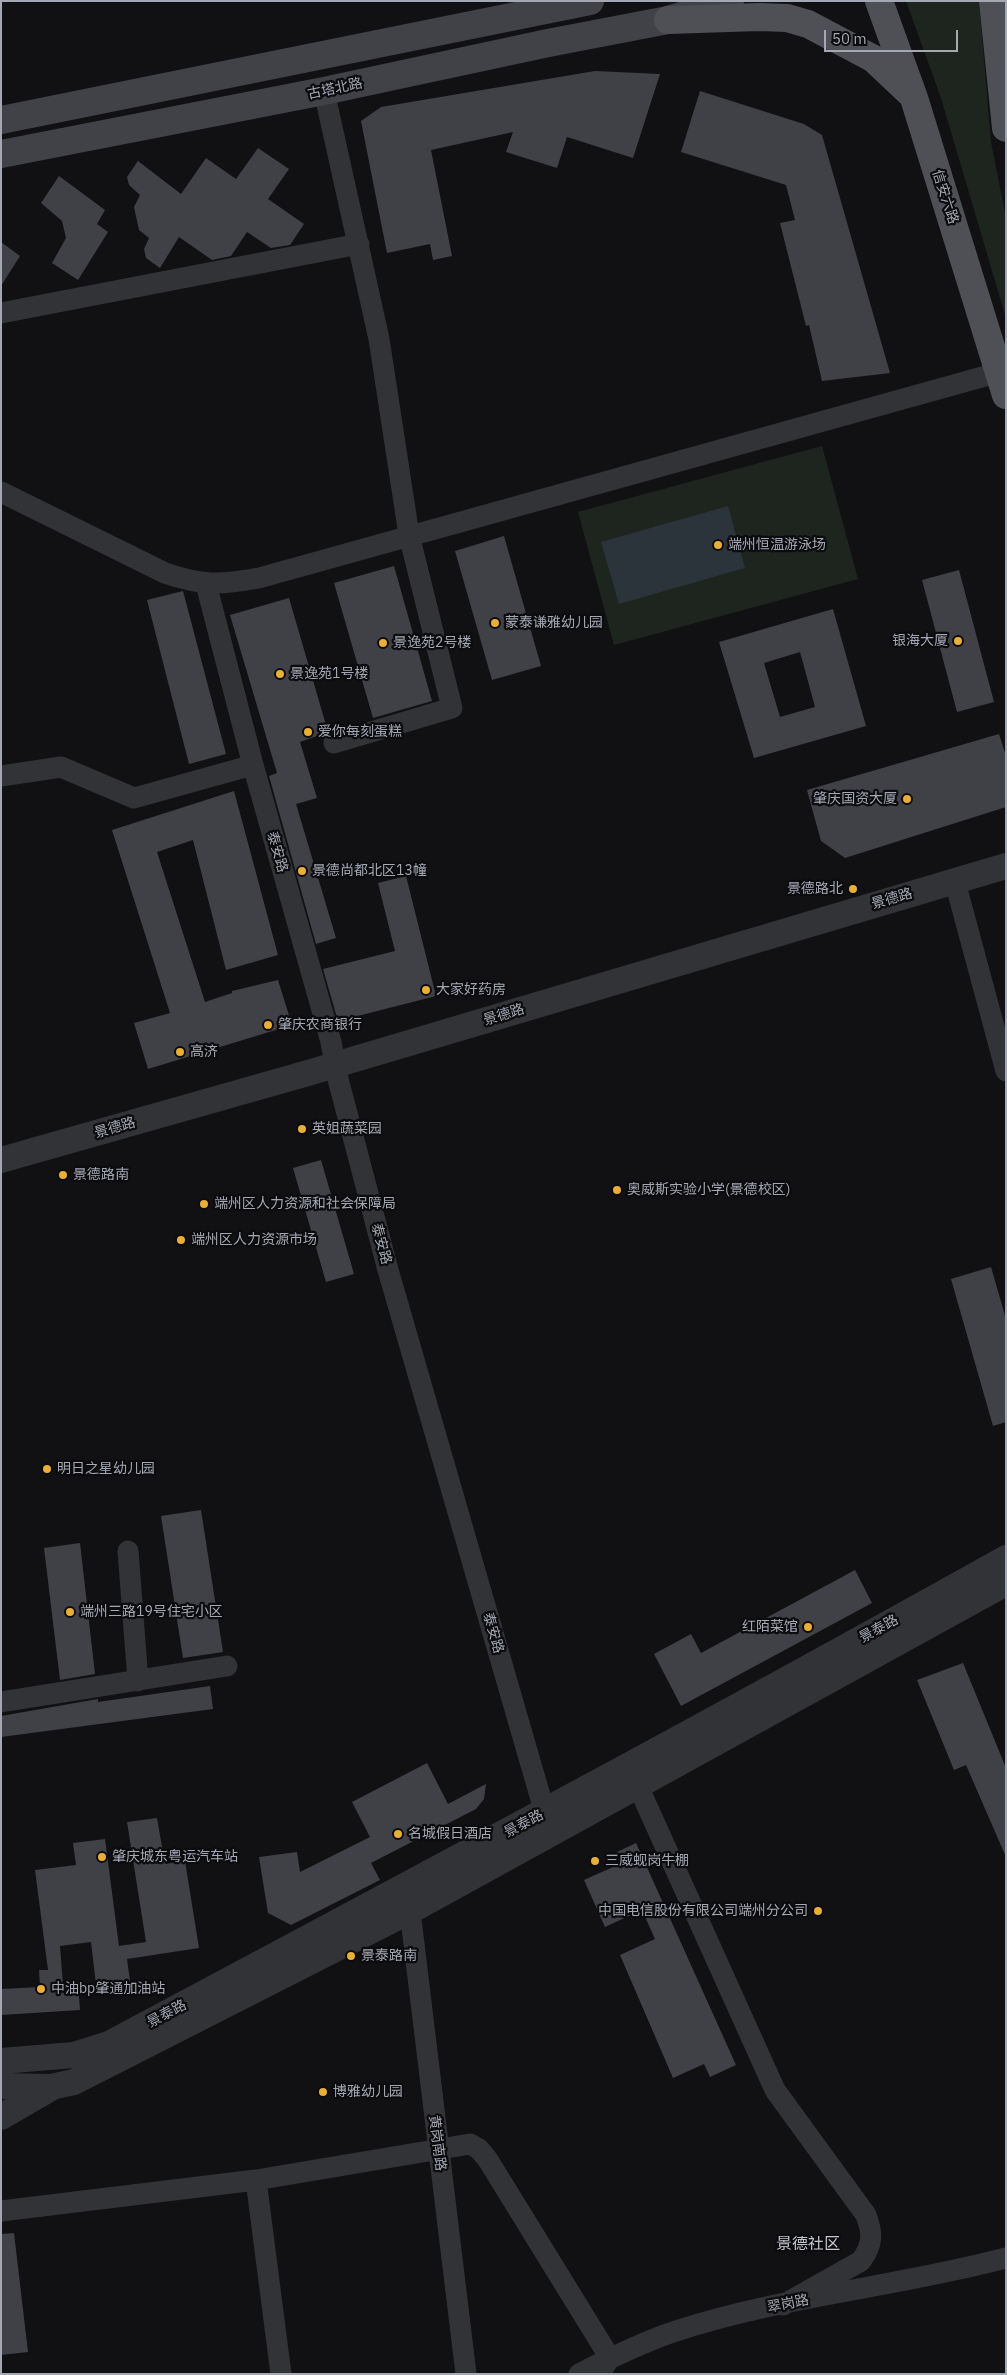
<!DOCTYPE html>
<meta charset="utf-8">
<style>
body{margin:0}
#map{position:relative;width:1007px;height:2375px;overflow:hidden;background:#111113;font-family:"IBM Plex Sans",sans-serif}
canvas{display:block}
.frame{position:absolute;inset:0;border:2px solid #a3a8b3;pointer-events:none}
.scale{position:absolute;left:824px;top:30px;width:134px;height:22px;box-sizing:border-box;border:2px solid #a3a8b3;border-top:0;padding-left:6px;font-size:15px;line-height:18px;white-space:nowrap;color:#a3a8b3;-webkit-text-stroke:4px #0c0c0e;paint-order:stroke}
</style>
<div id="map">
<canvas width="1007" height="2375"></canvas>
<div class="frame"></div>
<div class="scale">50 m</div>
</div>
<script>
const ctx = document.querySelector('canvas').getContext('2d');
ctx.lineJoin = 'round';
function fillPath(path, color) {
  ctx.fillStyle = color;
  ctx.fill(path, 'evenodd');
}
function trace(path, color, width, dash) {
  ctx.strokeStyle = color;
  ctx.lineWidth = width;
  ctx.lineCap = dash ? 'butt' : 'round';
  ctx.setLineDash(dash || []);
  ctx.stroke(path);
}
function write(font, color, halo, rows, align = 'center') {
  ctx.font = font + ' "IBM Plex Sans","Noto Sans SC",sans-serif';
  ctx.lineWidth = 4.5;
  ctx.setLineDash([]);
  ctx.textBaseline = 'middle';
  ctx.strokeStyle = halo;
  ctx.fillStyle = color;
  for (const [text, x, y, turn = 0] of rows) {
    ctx.save();
    ctx.translate(x, y);
    ctx.rotate((+turn || 0) * Math.PI / 180);
    ctx.textAlign = isNaN(turn) ? turn : align;
    if (halo) ctx.strokeText(text, 0, 0);
    ctx.fillText(text, 0, 0);
    ctx.restore();
  }
}
fillPath(new Path2D(`
 M 906,1 L 979,1 L 991,142 L 1006,218 L 1006,318 L 941,98 Z
 M 822,446 L 858,579 L 614,645 L 578,512 Z`), '#1e251f');
fillPath(new Path2D(`
 M 728,506 L 745,568 L 619,604 L 601,542 Z`), '#2b333b');
fillPath(new Path2D(`
 M 595,71 L 660,74 L 633,158 L 567,137 L 557,168 L 506,152 L 513,132 L 431,150 L 452,256 L 433,260 L 430,244 L 387,253 L 361,121 L 381,107 Z
 M 700,91 L 804,124 L 822,135 L 890,373 L 822,381 L 809,325 L 806,326 L 780,223 L 795,220 L 786,185 L 681,152 Z
 M 258,148 L 289,169 L 268,199 L 304,224 L 290,245 L 271,248 L 247,232 L 231,256 L 212,260 L 179,237 L 160,268 L 146,258 L 144,249 L 149,238 L 139,230 L 134,207 L 140,195 L 129,185 L 127,177 L 138,161 L 181,194 L 206,158 L 236,179 Z
 M 59,176 L 105,210 L 97,224 L 108,232 L 78,280 L 52,263 L 66,238 L 62,221 L 41,203 Z
 M 1,242 L 20,256 L 1,286 Z
 M 504,536 L 541,666 L 492,680 L 455,551 Z
 M 394,566 L 432,701 L 373,718 L 334,583 Z
 M 959,570 L 994,702 L 957,712 L 922,580 Z
 M 183,591 L 226,754 L 189,764 L 147,600 Z
 M 289,598 L 328,732 L 300,742 L 317,798 L 296,804 L 336,938 L 316,944 L 269,776 L 277,773 L 230,615 Z
 M 833,609 L 866,726 L 754,758 L 719,642 ZM 800,652 L 815,707 L 780,717 L 764,663 Z
 M 999,734 L 1006,756 L 1006,807 L 845,858 L 821,841 L 807,790 Z
 M 234,791 L 278,955 L 226,970 L 193,840 L 157,852 L 205,1002 L 232,993 L 232,991 L 278,980 L 292,1025 L 148,1069 L 134,1023 L 170,1013 L 112,830 Z
 M 406,876 L 436,996 L 338,1021 L 323,969 L 395,951 L 378,883 Z
 M 321,1160 L 354,1274 L 326,1282 L 293,1168 Z
 M 991,1267 L 1006,1319 L 1006,1422 L 993,1426 L 951,1279 Z
 M 201,1510 L 223,1652 L 183,1658 L 161,1516 Z
 M 80,1543 L 95,1674 L 60,1680 L 44,1548 Z
 M 855,1570 L 872,1603 L 681,1706 L 654,1654 L 691,1634 L 701,1653 Z
 M 963,1663 L 1006,1768 L 1006,1857 L 966,1765 L 954,1770 L 917,1680 Z
 M 210,1686 L 213,1709 L 1,1737 L 1,1716 L 98,1699 L 98,1702 Z
 M 427,1763 L 448,1804 L 486,1784 L 484,1799 L 476,1809 L 371,1863 L 380,1880 L 291,1925 L 268,1913 L 259,1857 L 297,1852 L 300,1872 L 370,1837 L 352,1802 Z
 M 157,1818 L 165,1864 L 185,1861 L 199,1948 L 127,1959 L 131,1988 L 97,1993 L 91,1942 L 60,1946 L 63,1985 L 78,1984 L 80,2010 L 1,2015 L 1,1989 L 40,1987 L 39,1970 L 48,1970 L 35,1870 L 76,1865 L 73,1843 L 105,1839 L 119,1946 L 146,1942 L 127,1822 Z
 M 636,1843 L 736,2065 L 710,2077 L 704,2064 L 673,2078 L 620,1955 L 655,1939 L 642,1910 L 605,1927 L 584,1880 L 622,1863 L 617,1852 Z
 M 14,2233 L 28,2352 L 1,2355 L 1,2234 Z`), '#404146');
trace(new Path2D(`
 M 324,91 L 379,339 L 409,535 L 452,708 L 334,743
 M 1,313 L 359,244
 M 1,492 L 165,573 C 203,586 219,585 259,578 L 1000,372
 M 206,584 L 253,765 L 331,1042 L 338,1079 L 388,1270 L 545,1813
 M 1,776 L 61,767 L 134,798 L 253,765
 M 958,893 L 1006,1071
 M 128,1551 L 138,1681
 M 1,1702 L 227,1666
 M 638,1786 L 775,2090 L 866,2215 C 873,2234 873,2244 861,2261 L 783,2305
 M 410,1911 L 466,2374
 M 256,2180 L 281,2374
 M 1,2211 L 256,2180 L 470,2144 L 479,2149 L 488,2160 L 610,2358 L 599,2374
 M 579,2374 C 610,2358 643,2342 676,2331 C 783,2296 897,2287 1006,2258`), '#323337', 21);
trace(new Path2D(`
 M 1,1160 L 308,1073 L 1006,866
 M 1,2061 L 74,2055 L 109,2044 C 409,1884 709,1724 1006,1558
 M 1,2086 L 51,2087 L 74,2082 L 410,1911 L 1006,1583
 M 1,2117 L 51,2088`), '#323337', 26);
trace(new Path2D(`
 M 1,120 L 590,1
 M 1,154 L 324,91 L 548,43 L 668,20 L 730,1`), '#404247', 28);
trace(new Path2D(`
 M 879,1 L 914,98 L 1006,395
 M 993,1 L 1006,128
 M 668,20 L 759,17 L 787,18 L 808,24 L 874,59 L 909,92`), '#4e5056', 28);
for (const [x, y, r, color] of [
 [718,545,5,"#ebaf31"],
 [495,623,5,"#ebaf31"],
 [958,641,5,"#ebaf31"],
 [383,643,5,"#ebaf31"],
 [280,674,5,"#ebaf31"],
 [308,732,5,"#ebaf31"],
 [907,799,5,"#ebaf31"],
 [302,871,5,"#ebaf31"],
 [853,889,5,"#ebaf31"],
 [426,990,5,"#ebaf31"],
 [268,1025,5,"#ebaf31"],
 [180,1052,5,"#ebaf31"],
 [302,1129,5,"#ebaf31"],
 [63,1175,5,"#ebaf31"],
 [617,1190,5,"#ebaf31"],
 [204,1204,5,"#ebaf31"],
 [181,1240,5,"#ebaf31"],
 [47,1469,5,"#ebaf31"],
 [70,1612,5,"#ebaf31"],
 [808,1627,5,"#ebaf31"],
 [398,1834,5,"#ebaf31"],
 [102,1857,5,"#ebaf31"],
 [595,1861,5,"#ebaf31"],
 [818,1911,5,"#ebaf31"],
 [351,1956,5,"#ebaf31"],
 [41,1989,5,"#ebaf31"],
 [323,2092,5,"#ebaf31"]
]) {
  const dot = new Path2D();
  dot.arc(x, y, r, 0, 2 * Math.PI);
  ctx.fillStyle = color;
  ctx.fill(dot);
  trace(dot, '#0c0c0e', 2);
}
write('14px', '#a3a8b3', '#0c0c0e', [
 ["古塔北路",335,89,-12],
 ["信安六路",945,197,72],
 ["泰安路",277,852,74],
 ["景德路",892,899,-16],
 ["景德路",504,1015,-17],
 ["景德路",115,1128,-16],
 ["泰安路",381,1244,75],
 ["景泰路",879,1629,-29],
 ["泰安路",493,1633,74],
 ["景泰路",524,1824,-28],
 ["景泰路",167,2014,-28],
 ["黄岗南路",437,2143,83],
 ["翠岗路",788,2304,-11]
]);
write('14px', '#a3a8b3', '#0c0c0e', [
 ["端州恒温游泳场",728,545],
 ["蒙泰谦雅幼儿园",505,623],
 ["银海大厦",948,641,"right"],
 ["景逸苑2号楼",393,643],
 ["景逸苑1号楼",290,674],
 ["爱你每刻蛋糕",318,732],
 ["肇庆国资大厦",897,799,"right"],
 ["景德尚都北区13幢",312,871],
 ["景德路北",843,889,"right"],
 ["大家好药房",436,990],
 ["肇庆农商银行",278,1025],
 ["高济",190,1052],
 ["英姐蔬菜园",312,1129],
 ["景德路南",73,1175],
 ["奥威斯实验小学(景德校区)",627,1190],
 ["端州区人力资源和社会保障局",214,1204],
 ["端州区人力资源市场",191,1240],
 ["明日之星幼儿园",57,1469],
 ["端州三路19号住宅小区",80,1612],
 ["红陌菜馆",798,1627,"right"],
 ["名城假日酒店",408,1834],
 ["肇庆城东粤运汽车站",112,1857],
 ["三威蚬岗牛棚",605,1861],
 ["中国电信股份有限公司端州分公司",808,1911,"right"],
 ["景泰路南",361,1956],
 ["中油bp肇通加油站",51,1989],
 ["博雅幼儿园",333,2092]
], 'left');
write('16px', '#c4c7cf', '#0c0c0e', [
 ["景德社区",808,2244]
]);
</script>
